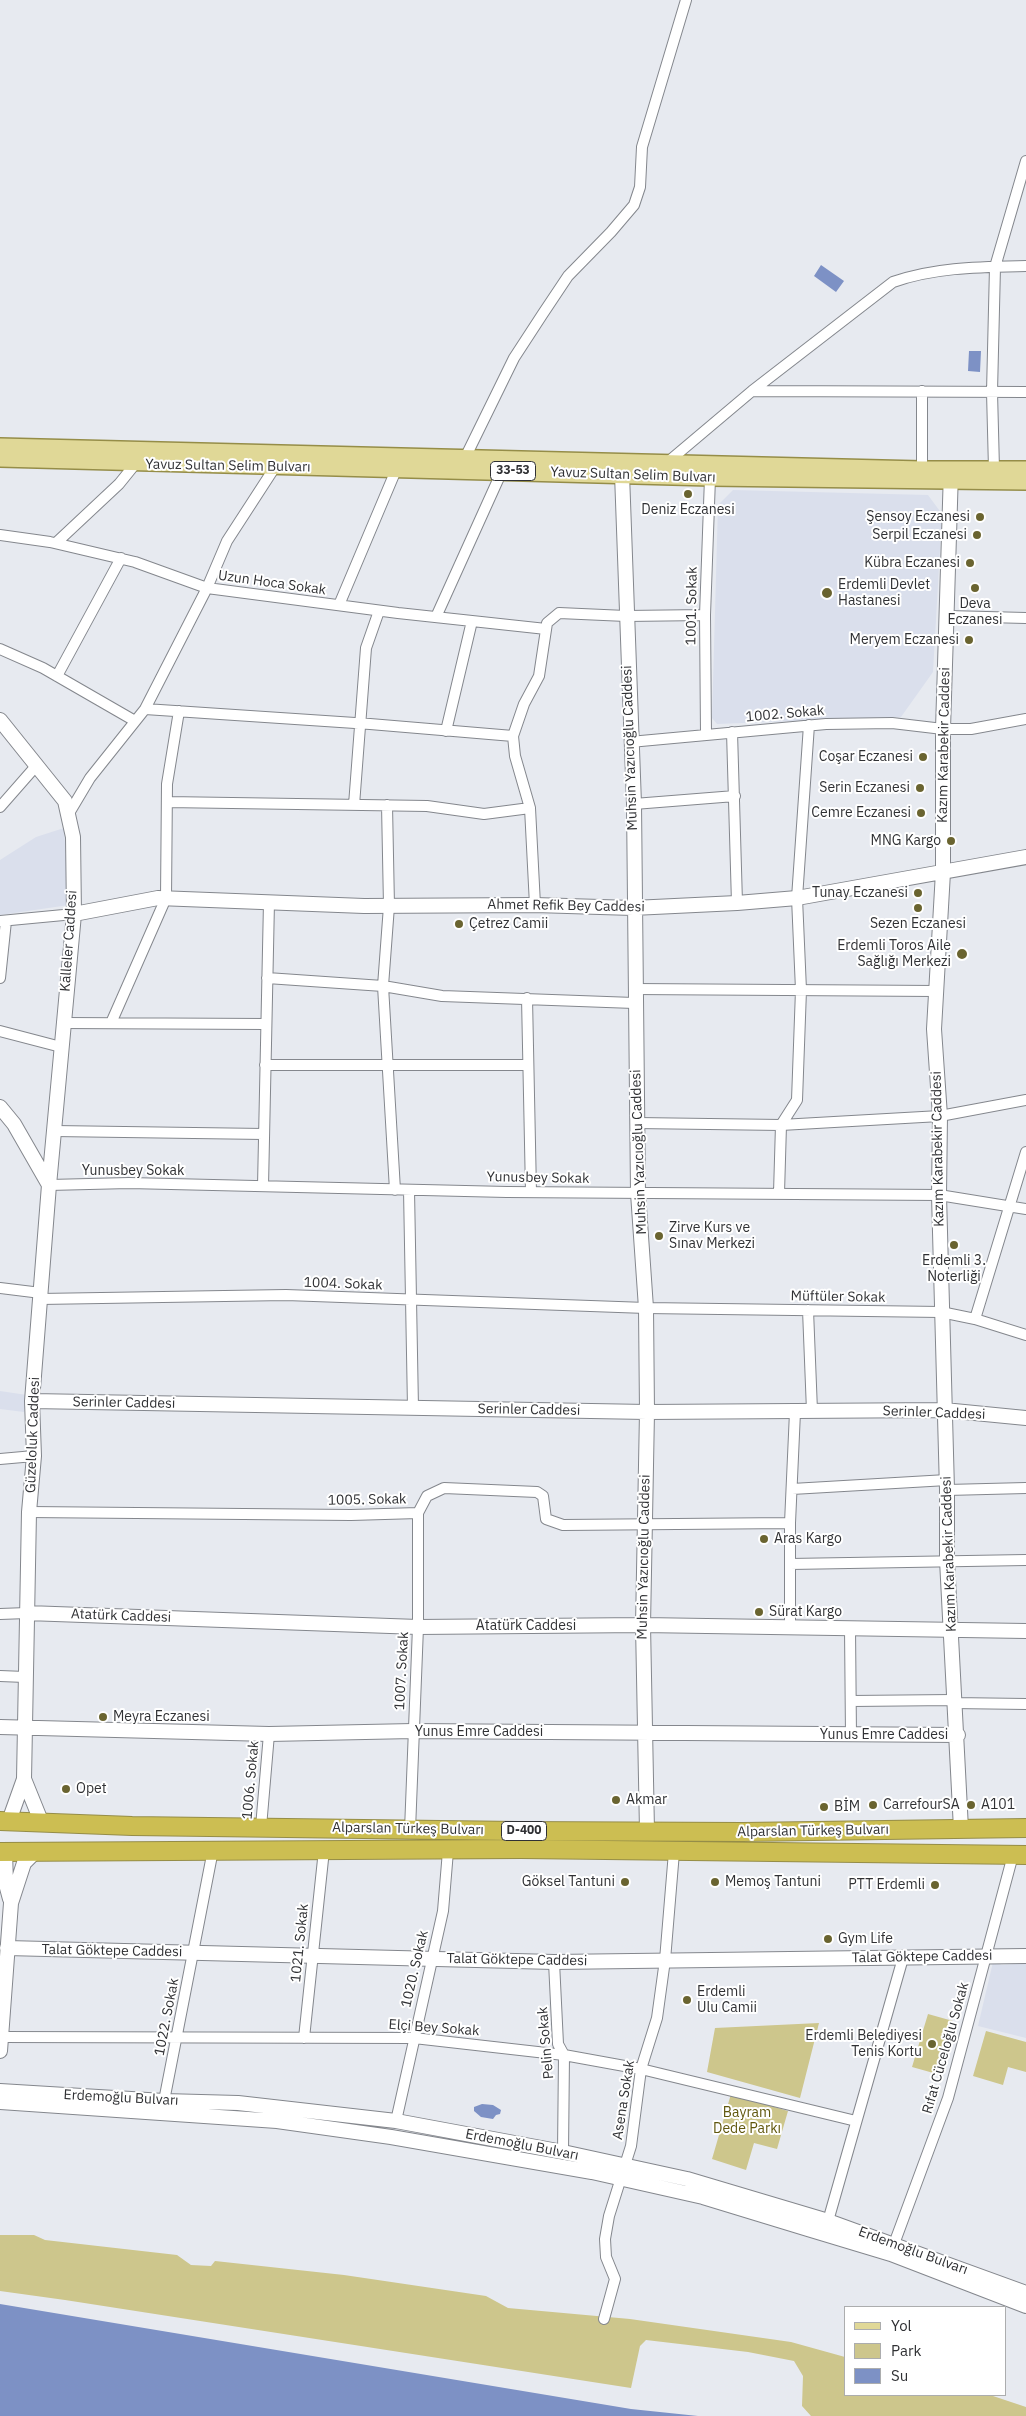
<!DOCTYPE html>
<meta charset="utf-8">
<style>
body{margin:0}
#map{position:relative;width:1026px;height:2416px;overflow:hidden;background:#e7eaf0;font-family:"IBM Plex Sans",sans-serif}
canvas{display:block}
.legend{position:absolute;left:844px;top:2306px;width:162px;height:90px;box-sizing:border-box;background:#fff;border:1px solid #acadae;margin:0;padding:6px 9px;list-style:none;font-size:15px;color:#303134}
.legend li{display:flex;align-items:center;gap:10px;height:25px}
.legend b{width:25px;border:1px solid #acadae}
</style>
<div id="map">
<canvas width="1026" height="2416"></canvas>
<ul class="legend">
<li><b style="height:6px;background:#e0d897"></b>Yol</li>
<li><b style="height:14px;background:#cdc68c"></b>Park</li>
<li><b style="height:14px;background:#7d91c5"></b>Su</li>
</ul>
</div>
<script>
const ctx = document.querySelector('canvas').getContext('2d');
ctx.lineJoin = 'round';
function fillPath(path, color) {
  ctx.fillStyle = color;
  ctx.fill(path, 'evenodd');
}
function trace(path, color, width, dash) {
  ctx.strokeStyle = color;
  ctx.lineWidth = width;
  ctx.lineCap = dash ? 'butt' : 'round';
  ctx.setLineDash(dash || []);
  ctx.stroke(path);
}
function write(font, color, halo, rows, align = 'center') {
  ctx.font = font + ' "IBM Plex Sans",sans-serif';
  ctx.lineWidth = 4;
  ctx.setLineDash([]);
  ctx.textBaseline = 'middle';
  ctx.strokeStyle = halo;
  ctx.fillStyle = color;
  for (const [text, x, y, turn = 0] of rows) {
    ctx.save();
    ctx.translate(x, y);
    ctx.rotate((+turn || 0) * Math.PI / 180);
    ctx.textAlign = isNaN(turn) ? turn : align;
    if (halo) ctx.strokeText(text, 0, 0);
    ctx.fillText(text, 0, 0);
    ctx.restore();
  }
}
fillPath(new Path2D(`
 M 733,490 L 928,495 L 942,514 L 933,672 L 901,717 L 717,724 L 712,718 L 718,505 Z
 M 64,828 L 69,905 L 0,915 L 0,860 L 36,837 Z
 M 0,1391 L 27,1395 L 24,1412 L 0,1409 Z
 M 993,1962 L 1002,1965 L 1026,1963 L 1026,2038 L 978,2026 Z`), '#dadfec');
fillPath(new Path2D(`
 M 928,2014 L 953,2021 L 937,2074 L 912,2067 Z
 M 819,2023 L 800,2098 L 707,2072 L 715,2028 Z
 M 986,2031 L 1026,2042 L 1026,2072 L 1008,2067 L 1003,2085 L 973,2076 Z
 M 731,2094 L 788,2111 L 777,2149 L 754,2143 L 746,2170 L 712,2159 Z
 M 0,2235 L 34,2235 L 45,2240 L 177,2255 L 191,2265 L 211,2266 L 215,2261 L 344,2275 L 486,2296 L 508,2308 L 630,2319 L 791,2342 L 845,2357 L 845,2395 L 990,2395 L 1026,2407 L 1026,2416 L 811,2416 L 802,2406 L 803,2376 L 794,2361 L 748,2352 L 646,2340 L 640,2346 L 631,2388 L 65,2300 L 0,2291 Z`), '#cdc68c');
fillPath(new Path2D(`
 M 821,265 L 844,281 L 836,292 L 814,276 Z
 M 969,351 L 981,351 L 980,372 L 968,371 Z
 M 482,2104 L 493,2105 L 501,2110 L 500,2114 L 496,2115 L 493,2119 L 481,2117 L 474,2111 L 474,2107 Z
 M 0,2304 L 631,2409 L 698,2416 L 0,2416 Z`), '#7d91c5');
const street = new Path2D(`
 M 752,391 L 1026,392
 M 922,391 L 922,469
 M 465,458 L 514,358 L 542,315 L 568,276 L 611,232 L 634,205 L 640,187 L 642,147 L 686,0
 M 669,461 L 752,391 L 893,282 C 935,267 981,267 1026,266
 M 994,469 L 992,392 L 995,267 L 1026,161
 M 0,535 L 50,542 L 135,562 L 207,588 L 398,613 L 546,629
 M 56,543 L 119,484 L 136,463
 M 339,605 L 396,470
 M 947,616 L 1026,618
 M 436,617 L 502,471
 M 0,649 L 43,668 L 135,721
 M 57,676 L 121,558
 M 145,709 L 370,724 L 513,736
 M 446,731 L 472,621
 M 732,732 L 737,903
 M 706,735 L 705,615 L 710,478
 M 630,742 L 826,724 L 892,723 L 943,729 L 971,729 L 1026,719
 M 167,802 L 427,806 L 484,814 L 530,808
 M 634,804 L 735,796
 M 354,805 L 366,648 L 379,611
 M 387,805 L 389,906 L 383,986 L 395,1190
 M 0,807 L 36,766
 M 68,815 L 90,778 L 145,709 L 207,588 L 227,541 L 275,467
 M 535,905 L 530,808 L 515,756 L 513,736 L 524,704 L 539,676 L 547,623 L 559,613 L 626,616 L 705,615
 M 0,921 L 74,914
 M 0,978 L 6,921
 M 267,978 L 383,986 L 442,996 L 634,1003
 M 634,989 L 936,991
 M 527,998 L 531,1192
 M 63,1023 L 266,1024
 M 111,1023 L 166,898 L 167,784 L 179,711
 M 0,1031 L 61,1047
 M 265,1065 L 528,1065
 M 637,1123 L 781,1125 L 940,1116 L 1026,1100
 M 54,1131 L 264,1134
 M 49,1185 L 129,1183 L 507,1192 L 939,1195 L 1026,1209
 M 263,1186 L 269,902
 M 409,1190 L 413,1408
 M 779,1193 L 781,1125 L 797,1100 L 801,990 L 797,898 L 809,725
 M 0,1288 L 41,1293
 M 40,1299 L 286,1295 L 646,1308 L 941,1312 L 975,1319 L 1026,1335
 M 808,1310 L 812,1411
 M 975,1319 L 1026,1152
 M 0,1459 L 34,1456
 M 792,1489 L 947,1480
 M 947,1490 L 1026,1488
 M 29,1512 L 351,1515 L 418,1513 L 427,1496 L 444,1488 L 537,1492 L 543,1496 L 546,1519 L 563,1525 L 790,1523
 M 790,1564 L 1026,1560
 M 0,1614 L 27,1613
 M 790,1627 L 790,1523 L 795,1412
 M 850,1628 L 851,1736
 M 0,1676 L 25,1677
 M 851,1701 L 953,1700
 M 953,1703 L 1026,1704
 M 261,1827 L 269,1734
 M 410,1830 L 418,1627 L 418,1513
 M 554,1962 L 558,2044 L 564,2055 L 563,2152
 M 1,2037 L 414,2038 L 564,2055 L 641,2069 L 856,2121
 M 304,2038 L 324,1850
 M 164,2101 L 213,1850
 M 396,2121 L 443,1911 L 448,1851
 M 828,2221 L 903,1958
 M 894,2244 L 948,2098 L 1013,1855
 M 604,2319 L 615,2279 L 606,2257 L 605,2239 L 609,2216 L 631,2146 L 641,2069 L 657,2018 L 665,1960 L 674,1852`);
const secondary = new Path2D(`
 M 951,471 L 943,729 L 943,872 L 934,1029 L 940,1116 L 939,1195 L 947,1490 L 947,1560 L 961,1829
 M 622,474 L 634,804 L 638,1193 L 646,1308 L 647,1412 L 643,1625 L 647,1831
 M 0,720 L 65,801 L 73,837 L 74,914 L 49,1185
 M 74,914 L 158,898 L 364,906 L 535,905 L 633,908 L 737,903 L 797,898 L 1026,857
 M 0,1107 L 14,1124 L 49,1185 L 32,1401 L 34,1456 L 29,1512 L 24,1779
 M 32,1401 L 647,1412 L 944,1410 L 1026,1418
 M 27,1613 L 418,1627 L 643,1625 L 1026,1631
 M 0,1727 L 269,1734 L 413,1731 L 958,1735
 M 9,1821 L 24,1779 L 41,1821
 M 5,1852 L 6,1884 L 10,1899
 M 7,1948 L 554,1962 L 1026,1956
 M 0,2051 L 11,1903 L 24,1863 L 36,1851
 M 0,2091 L 164,2101 L 238,2103 L 396,2121 L 563,2152 L 687,2179 L 828,2221 L 1026,2293
 M 0,2102 L 277,2121 L 391,2137 L 592,2172 L 703,2197 L 808,2229 L 891,2254 L 1026,2306`);
const primary = new Path2D(`
 M 0,446 L 922,469 L 1026,469
 M 0,459 L 710,478 L 1026,482`);
const highway = new Path2D(`
 M 0,1821 L 132,1826 L 518,1831 L 743,1832 L 1026,1828
 M 0,1852 L 521,1849 L 1026,1855`);
trace(street, '#84878d', 12);
trace(secondary, '#84878d', 16);
trace(primary, '#958d48', 18);
trace(highway, '#958d48', 20);
trace(street, '#fff', 10);
trace(secondary, '#fff', 14);
trace(primary, '#e0d897', 15);
trace(highway, '#ccbe52', 18);
for (const [x, y, r, color] of [
 [688,494,5,"#6a6430"],
 [980,517,5,"#6a6430"],
 [977,535,5,"#6a6430"],
 [970,563,5,"#6a6430"],
 [975,588,5,"#6a6430"],
 [827,593,6,"#6a6430"],
 [969,640,5,"#6a6430"],
 [923,757,5,"#6a6430"],
 [920,788,5,"#6a6430"],
 [921,813,5,"#6a6430"],
 [951,841,5,"#6a6430"],
 [918,893,5,"#6a6430"],
 [918,908,5,"#6a6430"],
 [459,924,5,"#6a6430"],
 [962,954,6,"#6a6430"],
 [659,1236,5,"#6a6430"],
 [954,1245,5,"#6a6430"],
 [764,1539,5,"#6a6430"],
 [759,1612,5,"#6a6430"],
 [103,1717,5,"#6a6430"],
 [66,1789,5,"#6a6430"],
 [616,1800,5,"#6a6430"],
 [873,1805,5,"#6a6430"],
 [971,1805,5,"#6a6430"],
 [824,1807,5,"#6a6430"],
 [625,1882,5,"#6a6430"],
 [715,1882,5,"#6a6430"],
 [935,1885,5,"#6a6430"],
 [828,1939,5,"#6a6430"],
 [687,2000,5,"#6a6430"],
 [932,2044,5,"#6a6430"]
]) {
  const dot = new Path2D();
  dot.arc(x, y, r, 0, 2 * Math.PI);
  ctx.fillStyle = color;
  ctx.fill(dot);
  trace(dot, '#fff', 2);
}
for (const [x, y, w] of [
 [513,471,45],
 [524,1831,45]
]) {
  const box = new Path2D();
  box.roundRect(x - w / 2, y - 9.5, w, 19, 4);
  ctx.fillStyle = '#fff';
  ctx.fill(box);
  trace(box, '#303134', 1);
}
write('bold 12px', '#303134', null, [
 ["33-53",513,471],
 ["D-400",524,1831]
]);
write('14px', '#303134', '#fff', [
 ["Yavuz Sultan Selim Bulvarı",228,466,1],
 ["Yavuz Sultan Selim Bulvarı",633,475,2],
 ["Uzun Hoca Sokak",272,583,8],
 ["1001. Sokak",692,606,-89],
 ["1002. Sokak",785,714,-5],
 ["Kazım Karabekir Caddesi",944,745,-89],
 ["Muhsin Yazıcıoğlu Caddesi",630,748,-92],
 ["Ahmet Refik Bey Caddesi",566,906,1],
 ["Kalleler Caddesi",69,941,-86],
 ["Kazım Karabekir Caddesi",938,1149,-91],
 ["Muhsin Yazıcıoğlu Caddesi",639,1152,-92],
 ["Yunusbey Sokak",133,1171],
 ["Yunusbey Sokak",538,1178,1],
 ["1004. Sokak",343,1284,2],
 ["Müftüler Sokak",838,1297,1],
 ["Serinler Caddesi",124,1403,1],
 ["Serinler Caddesi",529,1410,1],
 ["Serinler Caddesi",934,1413,2],
 ["Güzeloluk Caddesi",33,1435,-88],
 ["1005. Sokak",367,1500,-1],
 ["Kazım Karabekir Caddesi",949,1554,-92],
 ["Muhsin Yazıcıoğlu Caddesi",644,1557,-89],
 ["Atatürk Caddesi",121,1616,2],
 ["Atatürk Caddesi",526,1626],
 ["1007. Sokak",402,1671,-87],
 ["Yunus Emre Caddesi",479,1732],
 ["Yunus Emre Caddesi",884,1735],
 ["1006. Sokak",251,1780,-85],
 ["Alparslan Türkeş Bulvarı",408,1829,1],
 ["Alparslan Türkeş Bulvarı",813,1831,-1],
 ["1021. Sokak",300,1943,-84],
 ["Talat Göktepe Caddesi",112,1951,1],
 ["Talat Göktepe Caddesi",922,1957,-1],
 ["Talat Göktepe Caddesi",517,1960,1],
 ["1020. Sokak",415,1969,-77],
 ["1022. Sokak",167,2017,-79],
 ["Elçi Bey Sokak",434,2028,4],
 ["Pelin Sokak",546,2043,-95],
 ["Rıfat Cüceloğlu Sokak",946,2048,-74],
 ["Erdemoğlu Bulvarı",121,2098,3],
 ["Asena Sokak",624,2100,-81],
 ["Erdemoğlu Bulvarı",522,2145,11],
 ["Erdemoğlu Bulvarı",913,2251,20]
]);
write('14px', '#303134', '#fff', [
 ["Deniz Eczanesi",688,510,"center"],
 ["Şensoy Eczanesi",970,517,"right"],
 ["Serpil Eczanesi",967,535,"right"],
 ["Kübra Eczanesi",960,563,"right"],
 ["Erdemli Devlet",838,585],
 ["Hastanesi",838,601],
 ["Deva",975,604,"center"],
 ["Eczanesi",975,620,"center"],
 ["Meryem Eczanesi",959,640,"right"],
 ["Coşar Eczanesi",913,757,"right"],
 ["Serin Eczanesi",910,788,"right"],
 ["Cemre Eczanesi",911,813,"right"],
 ["MNG Kargo",941,841,"right"],
 ["Tunay Eczanesi",908,893,"right"],
 ["Çetrez Camii",469,924],
 ["Sezen Eczanesi",918,924,"center"],
 ["Erdemli Toros Aile",951,946,"right"],
 ["Sağlığı Merkezi",951,962,"right"],
 ["Zirve Kurs ve",669,1228],
 ["Sınav Merkezi",669,1244],
 ["Erdemli 3.",954,1261,"center"],
 ["Noterliği",954,1277,"center"],
 ["Aras Kargo",774,1539],
 ["Sürat Kargo",769,1612],
 ["Meyra Eczanesi",113,1717],
 ["Opet",76,1789],
 ["Akmar",626,1800],
 ["CarrefourSA",883,1805],
 ["A101",981,1805],
 ["BİM",834,1807],
 ["Göksel Tantuni",615,1882,"right"],
 ["Memoş Tantuni",725,1882],
 ["PTT Erdemli",925,1885,"right"],
 ["Gym Life",838,1939],
 ["Erdemli",697,1992],
 ["Ulu Camii",697,2008],
 ["Erdemli Belediyesi",922,2036,"right"],
 ["Tenis Kortu",922,2052,"right"]
], 'left');
write('14px', '#60570d', '#fff', [
 ["Bayram",747,2113],
 ["Dede Parkı",747,2129]
]);
</script>
